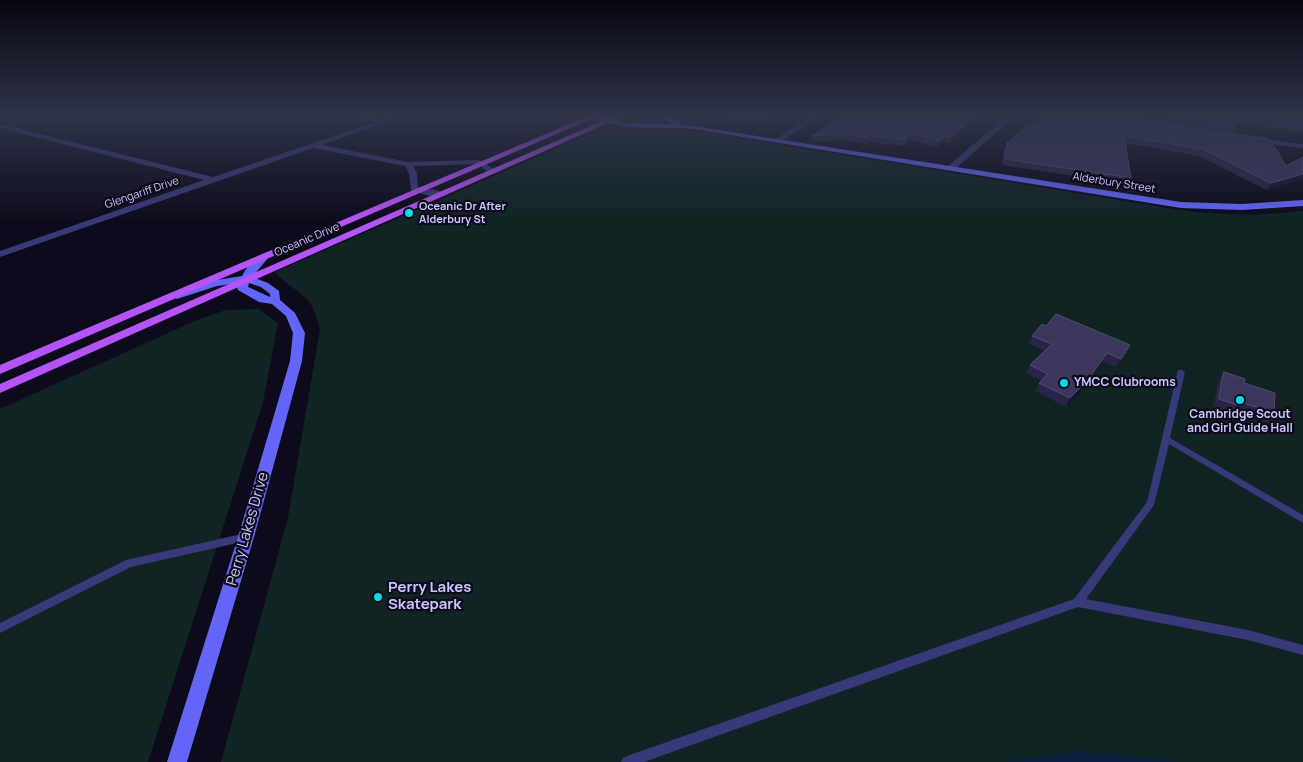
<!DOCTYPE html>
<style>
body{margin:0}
canvas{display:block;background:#0d0b1b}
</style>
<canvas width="1303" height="762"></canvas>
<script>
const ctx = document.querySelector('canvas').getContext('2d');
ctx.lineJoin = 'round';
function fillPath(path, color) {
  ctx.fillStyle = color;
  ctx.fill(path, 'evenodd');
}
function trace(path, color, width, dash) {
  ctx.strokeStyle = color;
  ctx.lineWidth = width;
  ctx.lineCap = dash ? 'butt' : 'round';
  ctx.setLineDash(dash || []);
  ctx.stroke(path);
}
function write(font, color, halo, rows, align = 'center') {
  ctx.font = font + ' Manrope,sans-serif';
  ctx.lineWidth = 4.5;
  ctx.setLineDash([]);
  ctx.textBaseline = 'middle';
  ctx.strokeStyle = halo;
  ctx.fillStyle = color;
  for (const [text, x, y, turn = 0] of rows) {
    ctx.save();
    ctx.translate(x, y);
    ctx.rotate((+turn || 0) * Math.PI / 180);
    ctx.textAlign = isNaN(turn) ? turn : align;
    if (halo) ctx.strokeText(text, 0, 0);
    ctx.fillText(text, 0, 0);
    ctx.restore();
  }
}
fillPath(new Path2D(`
 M 610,125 L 670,127 L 1187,211 C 1226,215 1264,216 1303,211 L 1303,762 L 221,762 L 288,518 L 320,329 C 317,319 314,307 307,299 C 297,289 284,283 275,272 Z
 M 259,309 L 278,323 L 263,402 L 148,762 L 0,762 L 0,409 L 197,320 L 226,310 Z`), '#0f2423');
fillPath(new Path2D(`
 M 1076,751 L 1161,759 L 1175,762 L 1001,762 Z`), '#0d213d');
fillPath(new Path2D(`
 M 1178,370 L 1181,370 L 1185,372 L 1170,438 L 1303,515 L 1303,523 L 1169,444 L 1154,505 L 1086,599 L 1248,630 L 1303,645 L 1303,655 L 1248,640 L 1078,607 L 644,762 L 621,762 L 623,758 L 627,756 L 1074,599 L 1147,502 Z
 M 246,533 L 249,534 L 251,537 L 249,540 L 246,541 L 131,567 L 0,633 L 0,623 L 126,560 Z`), '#383978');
fillPath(new Path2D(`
 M 344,114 L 359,114 L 383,119 L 396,114 L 407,114 L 322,145 L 408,162 L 480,160 L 498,172 L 491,174 L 478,164 L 413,166 L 417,173 L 418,187 C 427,190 441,189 448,194 C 439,201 422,194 411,190 L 409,173 L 405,166 L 313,148 L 0,257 L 0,251 L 204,180 L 0,128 L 0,124 L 213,177 L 375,122 Z
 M 815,114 L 824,114 L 780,142 L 773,140 Z
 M 1009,114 L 1017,114 L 954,170 L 948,170 L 948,166 Z
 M 1253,138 L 1303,144 L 1303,148 L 1256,142 L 1252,140 Z`), '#383978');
fillPath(new Path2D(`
 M 593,114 L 624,123 L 672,124 L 655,114 L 664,114 L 680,121 L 680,124 L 1181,202 L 1242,204 L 1303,200 L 1303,206 L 1242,210 L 1181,208 L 687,128 C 655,128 624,130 593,118 Z
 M 264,254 L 269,257 L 252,277 L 268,283 L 279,291 L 280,300 L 295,313 L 305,333 L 302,361 L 254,537 L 187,762 L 167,762 L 238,537 L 290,361 L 293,333 L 286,316 L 272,304 L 259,302 L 238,290 L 237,288 L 239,283 L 217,286 L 177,299 L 172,296 L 173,294 L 211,281 L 242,276 C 246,268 255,257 264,254 ZM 249,283 L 261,287 L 270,294 L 270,297 L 248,287 Z`), '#6365f8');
fillPath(new Path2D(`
 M 593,114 L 603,114 L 0,374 L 0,365 Z
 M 618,114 L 628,114 L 0,393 L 0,384 Z`), '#b454f7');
fillPath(new Path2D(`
 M 683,114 L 784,114 L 769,122 L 732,124 L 731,122 Z
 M 847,114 L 983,114 L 949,144 L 944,142 L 937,147 L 909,140 L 905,146 L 867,142 L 866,144 L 841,140 L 811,142 L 812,136 Z
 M 1049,114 L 1286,166 L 1267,190 L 1199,156 L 1125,143 L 1131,178 L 1128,184 L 1002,165 L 1004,149 L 1007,143 L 1032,125 Z
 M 1104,114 L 1303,114 L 1303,133 L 1237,124 L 1233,132 Z
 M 1046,326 L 1130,345 L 1126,353 L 1116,367 L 1102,361 L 1092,376 L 1088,384 L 1066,407 L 1035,391 L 1039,383 L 1041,380 L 1026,373 L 1030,365 L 1045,351 L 1029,344 L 1032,336 Z
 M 1224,372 L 1244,383 L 1274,413 L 1267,422 L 1233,410 L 1231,413 L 1213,407 L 1219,380 Z`), '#2a2449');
fillPath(new Path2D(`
 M 775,114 L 784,114 L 769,122 L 770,117 Z
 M 977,114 L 983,114 L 949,144 L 951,137 Z
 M 911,133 L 909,140 L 905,146 L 906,140 Z
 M 946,136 L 944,142 L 937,147 L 939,141 Z
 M 1303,174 L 1303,179 L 1267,190 L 1271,183 Z
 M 1130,345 L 1126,353 L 1116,367 L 1121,359 Z
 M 1107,353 L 1102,361 L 1089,379 L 1092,376 L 1088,384 L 1066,407 L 1070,398 L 1091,375 Z`), '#17132e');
const building = new Path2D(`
 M 717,114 L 775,114 L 770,117 L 732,118 L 731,117 Z
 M 847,114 L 977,114 L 951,137 L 946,136 L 939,141 L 911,133 L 906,140 L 868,135 L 868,138 L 843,134 L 812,136 Z
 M 1049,114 L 1100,114 L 1265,138 L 1270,139 L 1286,166 L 1303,157 L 1303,174 L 1271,183 L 1203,149 L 1124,136 L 1131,178 L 1005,159 L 1007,143 L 1029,124 L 1032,125 Z
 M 1149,114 L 1303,114 L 1303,127 L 1238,118 L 1236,126 Z
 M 1056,314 L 1130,345 L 1121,359 L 1107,353 L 1091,375 L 1092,376 L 1070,398 L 1039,383 L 1048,374 L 1030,365 L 1052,344 L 1032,336 L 1042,324 L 1046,326 Z
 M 1224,372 L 1245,379 L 1244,383 L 1275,393 L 1274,413 L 1237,401 L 1237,405 L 1219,399 Z`);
fillPath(building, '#3b365c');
trace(building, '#524c75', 1);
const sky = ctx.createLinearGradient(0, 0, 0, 221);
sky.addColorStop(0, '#07060f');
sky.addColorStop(0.52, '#2f344a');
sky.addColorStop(1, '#2f344a00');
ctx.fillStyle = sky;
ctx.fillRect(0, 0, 1303, 221);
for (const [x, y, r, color] of [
 [409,213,5,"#0ad9e6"],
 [1064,383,5,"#0ad9e6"],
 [1240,400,5,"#0ad9e6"],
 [378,597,5,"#0ad9e6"]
]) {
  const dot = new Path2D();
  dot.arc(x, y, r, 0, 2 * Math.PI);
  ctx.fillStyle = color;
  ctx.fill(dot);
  trace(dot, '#0d0b1b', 2);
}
write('11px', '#cbc7fd', '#0d0b1b', [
 ["Alderbury Street",1114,183,9],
 ["Glengariff Drive",142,193,-19],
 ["Oceanic Drive",307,240,-23]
]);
write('bold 11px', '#cbc7fd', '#0d0b1b', [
 ["Oceanic Dr After",419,207],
 ["Alderbury St",419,220]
], 'left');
write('bold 12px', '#cbc7fd', '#0d0b1b', [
 ["YMCC Clubrooms",1074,383],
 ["Cambridge Scout",1240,415,"center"],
 ["and Girl Guide Hall",1240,429,"center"]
], 'left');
write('15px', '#cbc7fd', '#0d0b1b', [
 ["Perry Lakes Drive",248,529,-74]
]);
write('bold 15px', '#cbc7fd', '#0d0b1b', [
 ["Perry Lakes",388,588],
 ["Skatepark",388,605]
], 'left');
</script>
